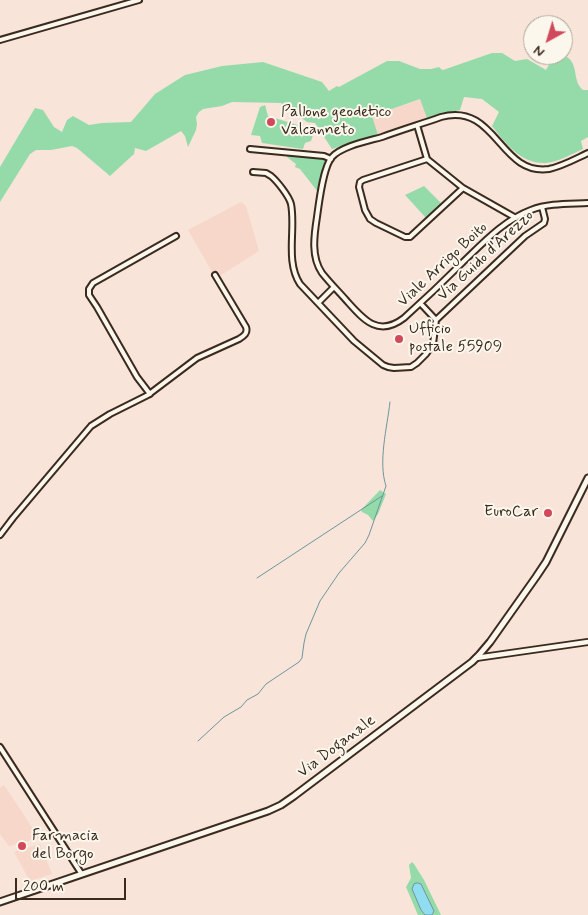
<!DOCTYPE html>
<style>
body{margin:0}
#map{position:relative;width:588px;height:915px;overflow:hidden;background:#f8e4d8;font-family:Mynerve,sans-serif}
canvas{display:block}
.north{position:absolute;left:523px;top:15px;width:50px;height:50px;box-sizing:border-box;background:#fbf7ec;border:1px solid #aea59a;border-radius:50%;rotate:219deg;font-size:14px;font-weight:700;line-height:20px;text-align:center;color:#3b2a1e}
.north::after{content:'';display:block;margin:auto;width:18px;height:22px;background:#d1495b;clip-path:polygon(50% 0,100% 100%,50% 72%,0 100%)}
.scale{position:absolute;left:15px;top:878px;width:111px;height:22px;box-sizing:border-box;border:2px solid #3b2a1e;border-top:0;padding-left:6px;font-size:15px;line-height:18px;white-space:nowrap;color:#3b2a1e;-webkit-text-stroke:4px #fbf7ec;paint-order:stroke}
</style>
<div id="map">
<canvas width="588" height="915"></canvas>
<div class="north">N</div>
<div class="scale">200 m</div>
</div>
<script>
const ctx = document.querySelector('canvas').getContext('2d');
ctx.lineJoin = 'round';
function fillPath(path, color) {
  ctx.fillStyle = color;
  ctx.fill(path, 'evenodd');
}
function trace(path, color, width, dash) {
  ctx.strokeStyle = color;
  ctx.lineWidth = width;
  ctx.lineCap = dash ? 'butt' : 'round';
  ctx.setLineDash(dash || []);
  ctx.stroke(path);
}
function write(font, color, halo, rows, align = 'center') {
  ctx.font = font + ' Mynerve,sans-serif';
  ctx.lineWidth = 4;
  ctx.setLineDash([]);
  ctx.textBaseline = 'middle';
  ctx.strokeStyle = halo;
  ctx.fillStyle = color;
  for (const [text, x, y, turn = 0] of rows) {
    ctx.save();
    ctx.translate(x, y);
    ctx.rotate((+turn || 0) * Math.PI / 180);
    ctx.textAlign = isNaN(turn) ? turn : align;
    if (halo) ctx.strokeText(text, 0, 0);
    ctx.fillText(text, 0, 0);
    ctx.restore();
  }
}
fillPath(new Path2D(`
 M 421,99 L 427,118 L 378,135 L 371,116 Z
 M 241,202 L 246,206 L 259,251 L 218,277 L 214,275 L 188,230 Z
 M 4,785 L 39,838 L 9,846 L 0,834 L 0,788 Z
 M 40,844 L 52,874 L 30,881 L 14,852 Z`), '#f6d7ca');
fillPath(new Path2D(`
 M 492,53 L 502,53 L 515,61 L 527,59 L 546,70 L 551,61 L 553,63 L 567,57 C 579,65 572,81 583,90 L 588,90 L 588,137 L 581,141 L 583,149 C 572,154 558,162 546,163 C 521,164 506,144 492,126 L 499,112 L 482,99 L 464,97 L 460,110 L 427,118 L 420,99 L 372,116 L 378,135 L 332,149 L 315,123 L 307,122 L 281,103 L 232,102 L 222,106 L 203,109 L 199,112 L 196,117 L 197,124 L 196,130 L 188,147 L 185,136 L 181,131 L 146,151 L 135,148 L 134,154 L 110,176 L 77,148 L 72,146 L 51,150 L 36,150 L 30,154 L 0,202 L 0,167 L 35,108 L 43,110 L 54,127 L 62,132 L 67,120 L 73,116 L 89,125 L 102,123 L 131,122 L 155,94 L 185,75 L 222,66 L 263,62 L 322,82 L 329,91 L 337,86 L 339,87 L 387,61 L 399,61 L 420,69 L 431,69 L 439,67 L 441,69 L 443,70 Z
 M 265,105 L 268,116 L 304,127 L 313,135 L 311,141 L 305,143 L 303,149 L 262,143 L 260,136 L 251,135 L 260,107 Z
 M 287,154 L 324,158 L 327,159 C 326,163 323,167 322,171 C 320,178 319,185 318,192 L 300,169 L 295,167 L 296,164 L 287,157 Z
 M 424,186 L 442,204 L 426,218 L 405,195 Z
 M 380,490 L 386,494 L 378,514 L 373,521 L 368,515 L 362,512 L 361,510 Z
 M 412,862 L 414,864 L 424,880 L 441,915 L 432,915 L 434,914 L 421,910 L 425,915 L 418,915 L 406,887 L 411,878 L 409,865 Z`), '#95dba9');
const water = new Path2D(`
 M 418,883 L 421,884 L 434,911 L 432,915 L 425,915 L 421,910 L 412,889 L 414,884 Z`);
fillPath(water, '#90dcf1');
trace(water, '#6e959d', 1);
trace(new Path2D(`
 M 257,578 L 382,496
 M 198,741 L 224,717 L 241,707 L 247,700 L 258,694 L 266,684 L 299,662 L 302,658 L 304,643 L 306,634 L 320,601 L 339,573 L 365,543 L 369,535 L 386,486 C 378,462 387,428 390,402`), '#6e959d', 1);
const minor = new Path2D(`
 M 0,40 L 139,0
 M 417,125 L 427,159 L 463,188 L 516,218
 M 250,149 L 324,156 L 331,159
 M 588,153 C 575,159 563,166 549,169 C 499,176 497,102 441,117 C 421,124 401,130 382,137 C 368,141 342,146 332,157 C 323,167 319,203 317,217 C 314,236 311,257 322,273 C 330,283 338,291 346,300 C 363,319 378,338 404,318 C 424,300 443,282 462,263 C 483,243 504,220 531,210 C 549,203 569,204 588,203
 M 427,159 L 363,180 L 360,182 L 359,187 L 365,210 L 370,219 L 376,223 L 405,237 L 410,237 L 463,188
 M 253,172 L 266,173 L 271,176 C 277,181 289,196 291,204 C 296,229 285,261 300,284 L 354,341 L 383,365 L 388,367 L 394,368 L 411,367 L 417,363 L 426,354 L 433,344 L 436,320 L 525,236 L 544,223 L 545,219 L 542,207
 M 318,303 L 334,287
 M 421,304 L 436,320
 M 150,394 L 137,377 L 97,307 L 89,295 L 89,289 L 93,283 L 176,236
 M 0,535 L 13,518 L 91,426 L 110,414 L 148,395 L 197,358 L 239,339 C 244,336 248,333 246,327 L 215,275
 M 0,747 L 81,873`);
const tertiary = new Path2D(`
 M 476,658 L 588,642`);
const secondary = new Path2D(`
 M 0,902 L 268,811 L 281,805 L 294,796 L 472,662 L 479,655 L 490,642 L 536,577 L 546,562 L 588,478`);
trace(minor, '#3b2a1e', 8);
trace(tertiary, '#3b2a1e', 8);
trace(secondary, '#3b2a1e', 9);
trace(minor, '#fbf7ec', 4);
trace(tertiary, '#fbf7ec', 4.5);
trace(secondary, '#fbf7ec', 5);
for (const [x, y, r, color] of [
 [271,122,5,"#d1495b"],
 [399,339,5,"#d1495b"],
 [548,513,5,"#d1495b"],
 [22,846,5,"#d1495b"]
]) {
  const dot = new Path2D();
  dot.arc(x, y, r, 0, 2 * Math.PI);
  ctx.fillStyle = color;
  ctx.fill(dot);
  trace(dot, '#fbf7ec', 2);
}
write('16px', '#3b2a1e', '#fbf7ec', [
 ["Pallone geodetico",281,113],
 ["Valcanneto",281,131],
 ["Ufficio",409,330],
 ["postale 55909",409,348],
 ["EuroCar",538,513,"right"],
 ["Farmacia",32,837],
 ["del Borgo",32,855]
], 'left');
write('16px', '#3b2a1e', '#fbf7ec', [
 ["Via Guido d'Arezzo",486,256,-43],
 ["Viale Arrigo Boito",443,265,-43],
 ["Via Doganale",337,747,-37]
]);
</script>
